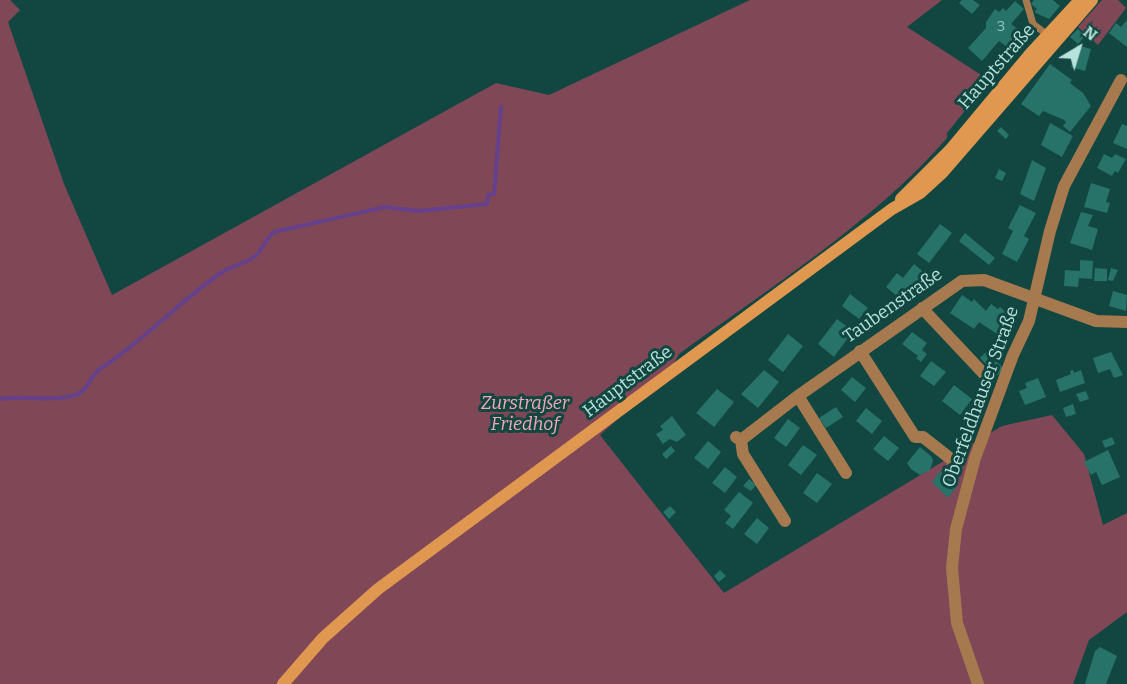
<!DOCTYPE html>
<meta charset="utf-8">
<style>
body{margin:0}
#map{position:relative;width:1127px;height:684px;overflow:hidden;background:#124741;font-family:Bitter,serif}
canvas{display:block}
.north{position:absolute;left:1049px;top:18px;width:60px;height:60px;-webkit-text-stroke:4px #124741;paint-order:stroke;rotate:38deg;font-size:16px;font-weight:700;line-height:24px;text-align:center;color:#b7e2db}
.north::after{content:'';display:block;margin:auto;width:21px;height:27px;background:#b7e2db;clip-path:polygon(50% 0,100% 100%,50% 72%,0 100%)}
</style>
<div id="map">
<canvas width="1127" height="684"></canvas>
<div class="north">N</div>
</div>
<script>
const ctx = document.querySelector('canvas').getContext('2d');
ctx.lineJoin = 'round';
function fillPath(path, color) {
  ctx.fillStyle = color;
  ctx.fill(path, 'evenodd');
}
function trace(path, color, width, dash) {
  ctx.strokeStyle = color;
  ctx.lineWidth = width;
  ctx.lineCap = dash ? 'butt' : 'round';
  ctx.setLineDash(dash || []);
  ctx.stroke(path);
}
function write(font, color, halo, rows, align = 'center') {
  ctx.font = font + ' Bitter,serif';
  ctx.lineWidth = 6;
  ctx.setLineDash([]);
  ctx.textBaseline = 'middle';
  ctx.strokeStyle = halo;
  ctx.fillStyle = color;
  for (const [text, x, y, turn = 0] of rows) {
    ctx.save();
    ctx.translate(x, y);
    ctx.rotate((+turn || 0) * Math.PI / 180);
    ctx.textAlign = isNaN(turn) ? turn : align;
    if (halo) ctx.strokeText(text, 0, 0);
    ctx.fillText(text, 0, 0);
    ctx.restore();
  }
}
fillPath(new Path2D(`
 M 0,0 L 10,0 L 20,10 L 8,22 L 64,184 L 112,295 L 496,83 L 549,95 L 750,0 L 942,0 L 907,27 L 992,82 L 974,103 L 972,102 L 947,133 L 947,138 C 874,222 769,288 679,354 L 668,374 L 600,435 L 724,593 L 1002,426 L 1052,415 L 1084,454 L 1103,525 L 1127,513 L 1127,612 L 1089,640 L 1073,684 L 0,684 Z
 M 1102,0 L 1118,0 L 1126,8 L 1098,45 L 1078,27 Z`), '#804756');
trace(new Path2D(`
 M 0,399 C 24,395 48,402 72,396 C 88,393 89,377 100,369 C 144,341 178,302 221,273 C 231,266 245,264 254,257 C 263,251 265,239 274,232 L 385,207 L 419,211 L 487,204 L 488,195 L 494,194 L 501,107`), '#65418c', 4);
fillPath(new Path2D(`
 M 962,0 L 973,0 L 980,5 L 972,14 L 959,3 Z
 M 1034,0 L 1053,0 L 1060,6 L 1049,19 L 1034,12 L 1037,9 L 1031,4 Z
 M 1015,1 L 1024,9 L 1011,24 L 1025,34 L 1021,38 L 1026,42 L 1016,54 L 999,41 L 982,61 L 968,48 L 986,28 L 986,22 L 995,9 L 999,12 L 1003,8 L 1006,11 Z
 M 1127,20 L 1127,47 L 1109,33 L 1116,23 L 1121,27 Z
 M 1078,29 L 1085,36 L 1078,44 L 1070,37 Z
 M 1077,45 L 1091,49 L 1085,71 L 1071,67 Z
 M 1050,64 L 1072,80 L 1070,83 L 1083,93 L 1091,106 L 1070,132 L 1063,126 L 1066,122 L 1064,120 L 1043,111 L 1039,116 L 1021,104 Z
 M 1050,123 L 1073,136 L 1062,157 L 1041,145 Z
 M 1122,124 L 1127,126 L 1127,149 L 1113,143 Z
 M 1001,127 L 1009,135 L 1006,139 L 997,131 Z
 M 1104,154 L 1112,158 L 1115,154 L 1126,159 L 1118,173 L 1115,171 L 1112,176 L 1097,168 Z
 M 1032,160 L 1046,168 L 1034,201 L 1020,194 Z
 M 999,169 L 1006,173 L 1002,181 L 995,178 Z
 M 1091,183 L 1110,189 L 1106,202 L 1110,203 L 1107,213 L 1084,207 Z
 M 1020,205 L 1036,213 L 1024,236 L 1029,239 L 1017,262 L 1002,254 L 1013,231 L 1008,228 Z
 M 1081,212 L 1093,215 L 1088,226 L 1098,229 L 1092,250 L 1070,243 Z
 M 940,224 L 952,233 L 929,263 L 917,254 Z
 M 965,233 L 995,258 L 989,265 L 959,241 Z
 M 1080,260 L 1093,261 L 1092,279 L 1079,278 L 1078,287 L 1064,286 L 1065,270 L 1080,271 Z
 M 914,264 L 926,274 L 903,301 L 886,287 L 897,273 L 903,278 Z
 M 1095,268 L 1107,269 L 1107,281 L 1094,281 Z
 M 1111,268 L 1118,270 L 1113,281 L 1108,280 Z
 M 1113,291 L 1127,295 L 1126,311 L 1109,306 Z
 M 850,294 L 868,308 L 859,319 L 842,306 Z
 M 962,295 L 972,302 L 974,299 L 986,311 L 991,304 L 998,309 L 1000,307 L 1015,320 L 1003,338 L 979,322 L 974,329 L 950,313 Z
 M 837,319 L 853,331 L 834,357 L 818,344 Z
 M 912,332 L 927,343 L 922,350 L 927,354 L 921,362 L 916,358 L 918,356 L 902,344 Z
 M 788,334 L 803,346 L 783,372 L 768,360 Z
 M 987,351 L 1004,369 L 997,376 L 980,358 Z
 M 1111,352 L 1123,375 L 1114,378 L 1110,369 L 1098,373 L 1093,358 Z
 M 931,361 L 946,372 L 934,386 L 920,376 Z
 M 764,370 L 779,382 L 758,408 L 741,394 Z
 M 1073,370 L 1074,373 L 1081,370 L 1085,383 L 1060,392 L 1056,380 L 1071,374 L 1070,371 Z
 M 852,377 L 866,388 L 855,402 L 841,390 Z
 M 1038,378 L 1046,397 L 1025,405 L 1019,391 L 1027,388 L 1025,383 Z
 M 954,385 L 972,399 L 960,415 L 942,401 Z
 M 717,389 L 734,402 L 714,427 L 696,413 Z
 M 1086,391 L 1089,399 L 1080,402 L 1076,394 Z
 M 1073,404 L 1076,414 L 1066,417 L 1063,408 Z
 M 836,407 L 843,417 L 826,428 L 819,418 Z
 M 866,408 L 882,421 L 872,434 L 856,421 Z
 M 672,416 L 686,435 L 677,442 L 670,439 L 663,444 L 656,434 L 663,430 L 660,426 Z
 M 788,419 L 800,428 L 786,447 L 774,438 Z
 M 884,436 L 899,448 L 888,461 L 873,449 Z
 M 1112,437 L 1115,444 L 1105,448 L 1102,441 Z
 M 708,441 L 721,452 L 708,469 L 694,458 Z
 M 803,445 L 817,455 L 801,475 L 788,465 Z
 M 671,446 L 675,451 L 666,459 L 662,454 Z
 M 920,447 L 932,457 L 933,461 L 930,470 L 920,475 L 911,469 L 907,463 Z
 M 1108,450 L 1120,477 L 1102,485 L 1096,472 L 1091,475 L 1084,462 Z
 M 725,467 L 737,477 L 725,493 L 712,483 Z
 M 940,471 L 958,485 L 948,498 L 932,482 Z
 M 817,473 L 832,484 L 817,503 L 803,493 Z
 M 749,479 L 756,485 L 751,491 L 743,486 Z
 M 739,492 L 753,503 L 733,529 L 725,523 L 731,516 L 724,510 Z
 M 670,506 L 676,512 L 669,519 L 663,512 Z
 M 757,518 L 769,528 L 757,544 L 744,534 Z
 M 720,570 L 726,576 L 719,582 L 714,576 Z
 M 1100,647 L 1117,656 L 1106,684 L 1085,684 L 1095,651 Z`), '#277269');
trace(new Path2D(`
 M 1026,0 L 1033,24 L 1049,36`), '#a6794e', 7);
trace(new Path2D(`
 M 922,308 L 984,374
 M 860,351 L 915,437 L 923,437 L 951,459
 M 798,396 L 846,473
 M 736,437 L 741,440 L 798,396 L 962,281 L 984,280 L 1096,321 L 1127,322
 M 741,440 L 743,454 L 785,521
 M 978,684 L 957,623 L 952,568 L 956,529 L 975,458 L 1013,355 L 1029,321 L 1050,231 L 1064,186 L 1121,80`), '#a6794e', 12);
trace(new Path2D(`
 M 901,199 L 950,150 L 1030,54 L 1080,0
 M 283,684 L 323,638 L 378,589 L 892,209 L 920,193 L 942,173 L 1092,0`), '#e09850', 12);
write('15px', '#93c6be', null, [
 ["3",1001,27]
]);
write('18px', '#b7e2db', '#124741', [
 ["Hauptstraße",997,67,-49],
 ["Taubenstraße",893,306,-35],
 ["Hauptstraße",628,382,-37],
 ["Oberfeldhauser Straße",981,397,-70]
]);
write('italic 18px', '#f4a9ba', '#124741', [
 ["Zurstraßer",525,404],
 ["Friedhof",525,425]
]);
</script>
